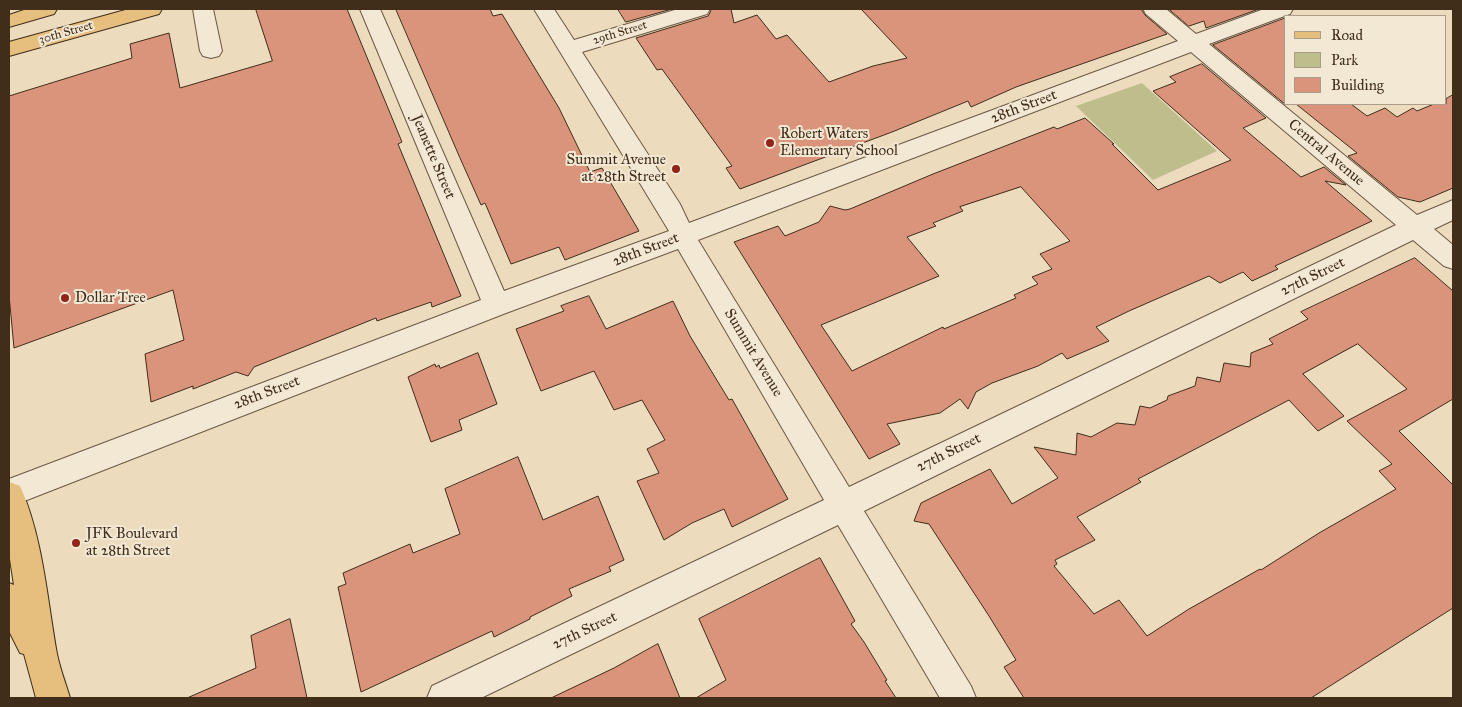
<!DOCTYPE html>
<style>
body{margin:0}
#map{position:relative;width:1462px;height:707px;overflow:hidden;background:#ecdbbd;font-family:"IM FELL Great Primer",serif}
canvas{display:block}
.frame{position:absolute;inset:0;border:10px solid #402d1a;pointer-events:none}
.legend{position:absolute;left:1284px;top:15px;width:162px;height:90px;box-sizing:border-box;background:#f3e8d4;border:1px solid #ab9d8a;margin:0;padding:6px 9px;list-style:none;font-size:15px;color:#402d1a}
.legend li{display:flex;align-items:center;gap:10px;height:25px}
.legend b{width:25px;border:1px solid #ab9d8a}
</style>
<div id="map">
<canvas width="1462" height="707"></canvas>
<div class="frame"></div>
<ul class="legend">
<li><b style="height:6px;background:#e6be7e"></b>Road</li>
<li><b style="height:14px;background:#bebe8d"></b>Park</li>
<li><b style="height:14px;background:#da947c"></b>Building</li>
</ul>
</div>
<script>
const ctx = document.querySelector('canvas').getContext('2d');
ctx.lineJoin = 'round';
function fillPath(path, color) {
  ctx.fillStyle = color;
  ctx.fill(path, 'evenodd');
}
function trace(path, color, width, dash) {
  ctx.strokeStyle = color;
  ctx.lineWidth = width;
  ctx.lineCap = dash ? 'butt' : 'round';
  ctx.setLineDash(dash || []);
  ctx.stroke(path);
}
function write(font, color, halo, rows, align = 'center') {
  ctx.font = font + ' "IM FELL Great Primer",serif';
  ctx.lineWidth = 4;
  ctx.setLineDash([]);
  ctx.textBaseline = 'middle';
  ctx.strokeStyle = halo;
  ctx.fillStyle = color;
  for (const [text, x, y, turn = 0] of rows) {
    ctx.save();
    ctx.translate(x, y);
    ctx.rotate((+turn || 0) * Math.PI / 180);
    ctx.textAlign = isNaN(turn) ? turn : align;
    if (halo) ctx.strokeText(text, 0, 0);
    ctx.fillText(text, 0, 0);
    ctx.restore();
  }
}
fillPath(new Path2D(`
 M 1142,83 L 1217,151 L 1153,180 L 1076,106 Z`), '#bebe8d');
const building = new Path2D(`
 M 256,9 L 347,9 L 402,142 L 398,144 L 461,296 L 432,307 L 431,302 L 377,321 L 376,318 L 254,367 L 248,376 L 236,372 L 193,389 L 193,386 L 151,402 L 145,354 L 184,340 L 173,290 L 14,348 L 9,295 L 9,96 L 132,58 L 130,44 L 169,33 L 180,88 L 272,61 Z
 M 396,9 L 490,9 L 493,16 L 502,14 L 559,108 L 590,172 L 602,168 L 639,231 L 565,260 L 559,247 L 511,264 L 485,203 L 481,205 L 460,158 Z
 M 618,9 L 672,9 L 626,22 Z
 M 712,9 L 731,9 L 734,23 L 757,15 L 776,39 L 787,35 L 829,82 L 873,66 L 907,58 L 861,9 L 1141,9 L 1145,15 L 1167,34 L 1016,87 L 971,107 L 968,101 L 892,132 L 740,189 L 726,168 L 732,166 L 662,69 L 657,70 L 636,38 L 708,16 Z
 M 1169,9 L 1259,9 L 1206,28 L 1204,21 L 1189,26 Z
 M 1286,18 L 1286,105 L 1213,45 Z
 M 1202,64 L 1266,118 L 1243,128 L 1301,177 L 1324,167 L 1346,185 L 1325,181 L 1372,221 L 1275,266 L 1278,269 L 1252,281 L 1243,272 L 1220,283 L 1209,276 L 1129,311 L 1096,327 L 1109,341 L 1067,359 L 1062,353 L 1038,366 L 992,383 L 976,392 L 968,409 L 960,399 L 940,413 L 887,424 L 900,444 L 869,459 L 734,242 L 778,226 L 785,236 L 819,222 L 830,206 L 845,210 L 850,209 L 933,174 L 1054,127 L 1057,129 L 1085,118 L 1114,144 L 1112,144 L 1158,190 L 1231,160 L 1153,91 L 1176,82 L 1170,77 ZM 1021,187 L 1070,241 L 1040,254 L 1052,269 L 1032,277 L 1038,284 L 1014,295 L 1016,298 L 944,329 L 943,327 L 852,371 L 821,325 L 939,276 L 907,237 L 936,226 L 933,223 L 963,211 L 960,207 Z
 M 1453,95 L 1453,188 L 1420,202 L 1398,197 L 1348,156 L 1357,153 L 1296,104 L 1351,104 L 1367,116 L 1385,108 L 1397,117 L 1413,108 L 1417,111 L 1434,104 L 1446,104 L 1446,99 Z
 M 1415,258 L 1453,291 L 1453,399 L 1399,431 L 1453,485 L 1453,608 L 1311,698 L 1024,698 L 1004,667 L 1016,660 L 989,616 L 929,524 L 914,521 L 921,503 L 990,469 L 1012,504 L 1058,478 L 1034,447 L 1076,455 L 1077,433 L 1091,437 L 1117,423 L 1135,425 L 1140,406 L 1150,408 L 1167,400 L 1168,396 L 1195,386 L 1197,377 L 1220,382 L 1224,363 L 1250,367 L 1251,353 L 1273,344 L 1269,339 L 1308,319 L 1301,312 ZM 1358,344 L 1407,389 L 1347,421 L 1392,464 L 1379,471 L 1396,489 L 1319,533 L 1261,570 L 1260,569 L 1189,609 L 1147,636 L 1119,600 L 1094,614 L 1054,566 L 1057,564 L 1055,560 L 1095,540 L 1077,517 L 1141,482 L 1138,479 L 1289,400 L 1318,431 L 1344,416 L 1303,374 Z
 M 589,296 L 606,329 L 673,301 L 690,336 L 729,400 L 732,399 L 788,499 L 732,527 L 724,509 L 692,523 L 664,540 L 637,481 L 659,473 L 647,449 L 665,440 L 642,400 L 614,410 L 594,371 L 541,391 L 516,329 L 564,311 L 561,306 Z
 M 478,353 L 497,404 L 459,420 L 462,430 L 431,442 L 408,377 L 435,364 L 436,367 L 439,365 L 440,368 Z
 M 518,457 L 543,520 L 598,496 L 624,560 L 609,567 L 611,571 L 569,589 L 572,596 L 530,617 L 530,619 L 494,637 L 492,631 L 361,692 L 338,587 L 346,584 L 343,573 L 410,544 L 413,553 L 460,534 L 445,489 Z
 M 820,558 L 855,621 L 851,624 L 864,642 L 887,680 L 885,681 L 896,698 L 696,698 L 726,680 L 699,619 Z
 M 290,619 L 307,698 L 187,698 L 256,668 L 251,636 Z
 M 658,644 L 680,698 L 551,698 L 614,668 Z`);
fillPath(building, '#da947c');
trace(building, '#402d1a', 1);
const minor = new Path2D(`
 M 193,9 L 213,9 L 222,51 L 219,56 L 211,58 L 203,56 L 200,51 Z
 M 360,9 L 380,9 L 504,291 L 669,231 L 534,9 L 554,9 L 574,40 L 678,9 L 710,9 L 707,14 L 582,52 L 680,204 L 689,223 L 1178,41 L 1146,14 L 1143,9 L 1166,9 L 1196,34 L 1264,9 L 1293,9 L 1290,14 L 1209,44 L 1417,215 L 1453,200 L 1453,220 L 1434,229 L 1453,245 L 1453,269 L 1444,266 L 1413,240 L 864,511 L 971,686 L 976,698 L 940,698 L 838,525 L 481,698 L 427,698 L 432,686 L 824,500 L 678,249 L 506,313 L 9,507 L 9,479 L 481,300 ZM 1191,52 L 1396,225 L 849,487 L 698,240 Z`);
const major = new Path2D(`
 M 129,9 L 162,9 L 159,14 L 9,56 L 9,42 Z
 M 9,482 L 20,486 C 43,538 47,598 57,654 C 60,669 66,684 70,698 L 36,698 L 24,654 L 20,653 L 9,631 L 9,583 L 14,585 L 9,553 Z`);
const highway = new Path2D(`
 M 27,9 L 57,9 L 54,14 L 9,27 L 9,15 Z`);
trace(minor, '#6b5843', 2);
trace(major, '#402d1a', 2);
trace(highway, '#402d1a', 2);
fillPath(minor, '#f3e8d4');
fillPath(major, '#e6be7e');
fillPath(highway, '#e6be7e');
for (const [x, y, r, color] of [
 [770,143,5,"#8f2418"],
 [676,169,5,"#8f2418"],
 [65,298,5,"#8f2418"],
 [76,543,5,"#8f2418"]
]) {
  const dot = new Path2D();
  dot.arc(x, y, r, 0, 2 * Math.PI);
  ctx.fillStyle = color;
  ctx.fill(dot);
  trace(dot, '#f3e8d4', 2);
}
write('12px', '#402d1a', '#f3e8d4', [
 ["30th Street",66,33,-16],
 ["29th Street",620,33,-17]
]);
write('15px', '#402d1a', '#f3e8d4', [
 ["28th Street",1024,107,-21],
 ["Central Avenue",1326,153,40],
 ["Jeanette Street",433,157,67],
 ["28th Street",646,250,-21],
 ["27th Street",1313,277,-26],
 ["Summit Avenue",753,353,59],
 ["28th Street",267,393,-21],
 ["27th Street",949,453,-26],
 ["27th Street",585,631,-25]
]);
write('15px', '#402d1a', '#f3e8d4', [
 ["Robert Waters",780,134],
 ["Elementary School",780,151],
 ["Summit Avenue",666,160,"right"],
 ["at 28th Street",666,177,"right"],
 ["Dollar Tree",75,298],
 ["JFK Boulevard",86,534],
 ["at 28th Street",86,551]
], 'left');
</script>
